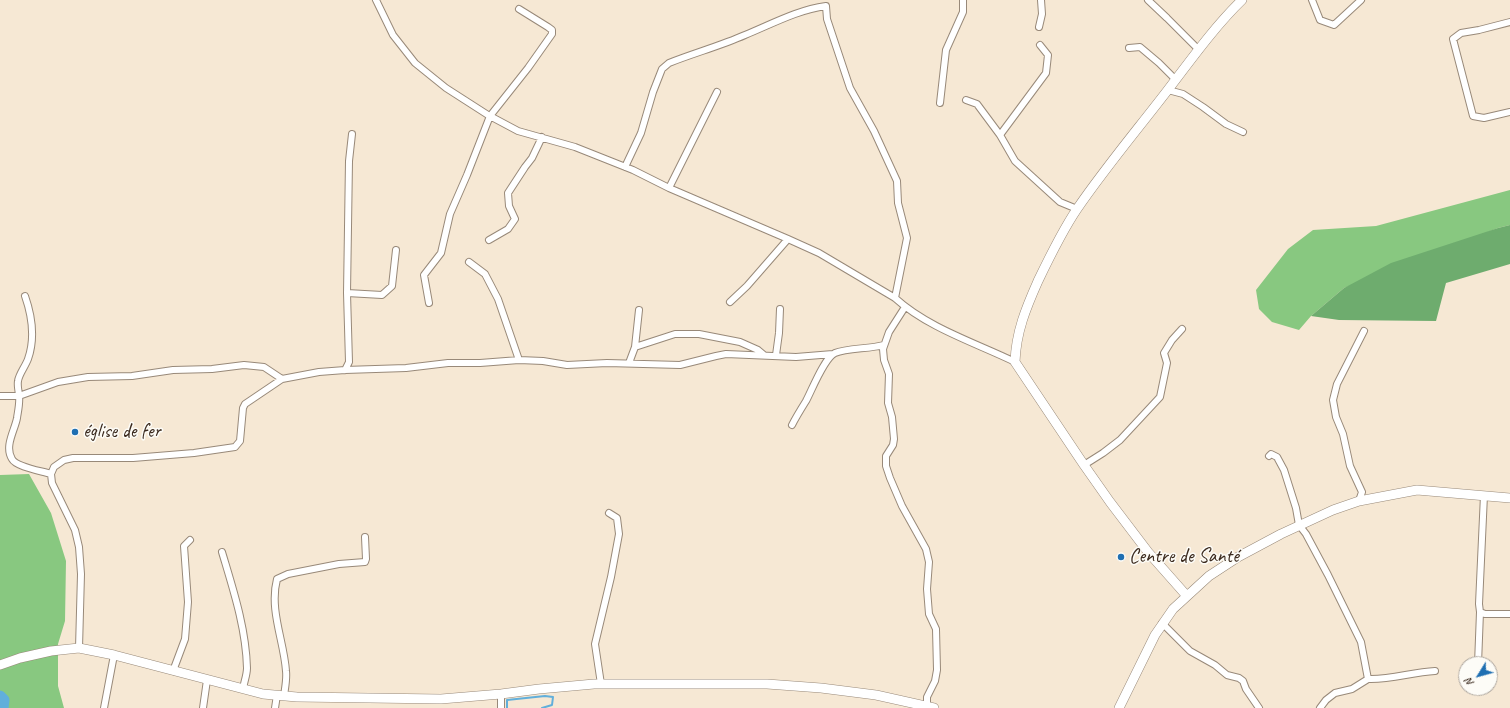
<!DOCTYPE html>
<meta charset="utf-8">
<style>
body{margin:0}
#map{position:relative;width:1510px;height:708px;overflow:hidden;background:#f6e8d4;font-family:Caveat,sans-serif}
canvas{display:block}
.north{position:absolute;left:1458px;top:656px;width:40px;height:40px;box-sizing:border-box;background:#fdfcf7;border:1px solid #afa8a0;border-radius:50%;rotate:233deg;font-size:11px;font-weight:700;line-height:16px;text-align:center;color:#3b2a1e}
.north::after{content:'';display:block;margin:auto;width:14px;height:18px;background:#1f6fb2;clip-path:polygon(50% 0,100% 100%,50% 72%,0 100%)}
</style>
<div id="map">
<canvas width="1510" height="708"></canvas>
<div class="north">N</div>
</div>
<script>
const ctx = document.querySelector('canvas').getContext('2d');
ctx.lineJoin = 'round';
function fillPath(path, color) {
  ctx.fillStyle = color;
  ctx.fill(path, 'evenodd');
}
function trace(path, color, width, dash) {
  ctx.strokeStyle = color;
  ctx.lineWidth = width;
  ctx.lineCap = dash ? 'butt' : 'round';
  ctx.setLineDash(dash || []);
  ctx.stroke(path);
}
function write(font, color, halo, rows, align = 'center') {
  ctx.font = font + ' Caveat,sans-serif';
  ctx.lineWidth = 3;
  ctx.setLineDash([]);
  ctx.textBaseline = 'middle';
  ctx.strokeStyle = halo;
  ctx.fillStyle = color;
  for (const [text, x, y, turn = 0] of rows) {
    ctx.save();
    ctx.translate(x, y);
    ctx.rotate((+turn || 0) * Math.PI / 180);
    ctx.textAlign = isNaN(turn) ? turn : align;
    if (halo) ctx.strokeText(text, 0, 0);
    ctx.fillText(text, 0, 0);
    ctx.restore();
  }
}
fillPath(new Path2D(`
 M 1510,190 L 1510,225 L 1498,228 L 1344,288 L 1311,316 L 1299,330 L 1272,322 L 1259,309 L 1256,290 L 1288,249 L 1313,230 L 1376,226 Z
 M 29,474 L 51,513 L 66,561 L 65,621 L 58,644 L 58,686 L 64,708 L 0,708 L 0,475 Z`), '#88c880');
fillPath(new Path2D(`
 M 1510,225 L 1510,264 L 1446,283 L 1436,321 L 1339,320 L 1311,316 L 1344,288 L 1391,263 L 1498,228 Z`), '#6eac6e');
trace(new Path2D(`
 M 507,708 L 507,700 L 545,696 L 553,697 L 552,705 L 542,708`), '#61afdb', 2);
trace(new Path2D(`
 M 0,696 L 4,700 L 3,708`), '#61afdb', 11);
const street = new Path2D(`
 M 376,0 L 393,35 L 415,63 L 446,88 L 488,115 L 518,131 L 575,147 L 633,170 L 669,188 L 788,239 L 819,253 L 895,298 C 928,328 976,343 1015,362
 M 1148,0 L 1167,18 L 1199,50
 M 1312,0 L 1320,20 L 1334,25 L 1361,0
 M 1510,22 L 1479,30 L 1461,33 L 1453,39 L 1473,116 L 1484,118 L 1510,112
 M 1039,27 L 1042,14 L 1041,0
 M 1129,48 L 1140,47 L 1159,63 L 1175,79
 M 1168,90 L 1183,94 L 1203,107 L 1226,124 L 1243,132
 M 966,100 L 977,104 L 1000,135 L 1015,161 L 1060,202 L 1077,209
 M 940,103 L 946,50 L 963,12 L 963,0
 M 1000,135 L 1046,73 L 1048,55 L 1040,45
 M 625,167 L 641,133 L 653,92 L 662,69 L 669,63 C 694,53 720,46 745,35 C 772,24 797,10 826,6 L 827,19 L 850,88 L 874,131 L 897,181 L 898,203 L 907,238 L 895,298
 M 669,188 L 717,92
 M 489,240 L 508,229 L 515,219 L 509,206 L 508,193 L 525,167 L 532,158 L 542,137
 M 469,262 L 485,274 L 498,299 L 519,360
 M 347,293 L 382,295 L 392,286 L 396,250
 M 25,296 C 32,316 35,339 28,359 C 25,367 19,374 18,381 C 17,387 19,391 19,396 C 20,403 18,411 17,418 C 15,430 4,446 12,459 C 16,467 42,471 51,474
 M 730,302 L 747,286 L 788,239
 M 429,303 L 424,275 L 441,253 L 450,214 L 467,175 L 490,116 L 528,68 L 552,34 L 552,30 L 548,27 L 519,9
 M 905,307 L 889,332 L 883,349 L 884,360 L 889,374 L 888,403 L 892,417 L 894,439 L 893,445 L 886,456 L 886,466 L 890,478 L 902,506 L 926,549 L 929,562 L 927,589 L 929,614 L 936,629 L 937,670 L 935,681 L 927,697 L 927,708
 M 635,347 L 675,334 L 699,334 L 740,342 L 758,350 L 764,355
 M 776,355 L 779,333 L 780,309
 M 629,363 L 635,347 L 639,310
 M 345,370 L 349,362 L 347,293 L 349,161 L 352,134
 M 0,396 L 19,396 L 58,382 L 88,377 L 132,376 L 173,370 L 212,369 L 244,365 L 264,367 L 282,379
 M 792,425 C 796,417 801,409 806,401 C 812,390 824,358 835,353 C 847,348 869,349 884,345
 M 1269,456 L 1271,454 L 1277,457 L 1284,470 L 1296,508 L 1299,525 L 1306,534 L 1328,575 L 1361,642 L 1368,679 L 1352,689 L 1335,693 L 1326,700 L 1320,708
 M 1084,465 L 1103,453 L 1120,440 L 1160,397 L 1167,363 L 1164,353 L 1172,340 L 1182,329
 M 1484,495 L 1479,604 L 1480,612 L 1485,614 L 1510,614
 M 1359,501 L 1362,492 L 1350,466 L 1343,434 L 1336,417 L 1333,400 L 1337,384 L 1364,331
 M 222,552 C 233,589 246,628 247,668 C 247,675 244,682 243,689
 M 1162,623 L 1190,651 L 1215,665 L 1227,675 L 1239,678 L 1243,681 L 1246,689 L 1259,708
 M 79,648 L 81,574 L 79,547 L 75,530 L 52,483 L 51,474 L 54,467 L 64,460 L 73,458 L 133,458 L 194,453 L 235,447 L 240,441 L 243,408 L 245,404 L 282,379 L 319,372 L 345,370 L 406,368 L 448,363 L 480,363 L 519,360 L 543,361 L 567,365 L 607,363 L 680,365 L 716,356 L 726,354 L 796,357 L 833,354
 M 1478,664 L 1480,612
 M 173,671 L 185,639 L 188,602 L 184,546 L 190,540
 M 1368,679 C 1391,680 1412,672 1435,671
 M 601,684 L 595,644 L 611,577 L 619,534 L 617,518 L 609,513
 M 501,694 L 501,708
 M 284,696 C 285,688 287,679 286,671 C 284,641 269,610 277,579 L 288,574 L 339,564 L 365,562 L 366,559 L 365,537
 M 104,708 L 114,655
 M 203,708 L 207,680
 M 275,708 L 277,695`);
const secondary = new Path2D(`
 M 1186,595 L 1148,552 L 1110,502 L 1084,465 L 1015,362 C 1016,332 1026,308 1038,281 C 1050,256 1062,231 1077,209 C 1105,168 1137,130 1167,91 C 1190,61 1215,26 1242,0
 M 0,665 L 20,658 L 51,651 L 79,648 L 114,655 L 263,694 L 297,697 L 441,699 L 501,694 L 539,689 L 594,684 L 767,684 L 821,688 L 876,695 L 934,708
 M 1119,708 L 1155,635 L 1173,609 L 1209,576 L 1238,557 L 1281,534 L 1333,510 L 1359,501 L 1417,490 L 1510,498`);
trace(street, '#988979', 8);
trace(secondary, '#988979', 10);
trace(street, '#fff', 6);
trace(secondary, '#fff', 9);
for (const [x, y, r, color] of [
 [75,432,4,"#1f6fb2"],
 [1121,557,4,"#1f6fb2"]
]) {
  const dot = new Path2D();
  dot.arc(x, y, r, 0, 2 * Math.PI);
  ctx.fillStyle = color;
  ctx.fill(dot);
  trace(dot, '#fdfcf7', 1.5);
}
write('20px', '#3b2a1e', '#fdfcf7', [
 ["église de fer",83,432],
 ["Centre de Santé",1129,557]
], 'left');
</script>
